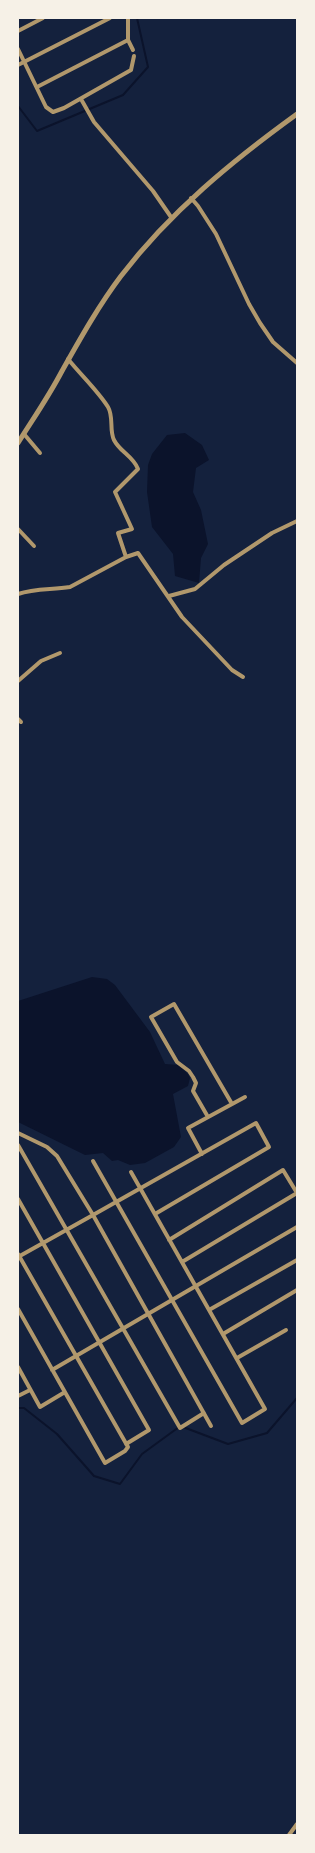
<!DOCTYPE html>
<style>
body{margin:0}
#map{position:relative;width:315px;height:1853px;overflow:hidden;background:#14213d;font-family:Karla,sans-serif}
canvas{display:block}
.frame{position:absolute;inset:0;border:19px solid #f6f1e7;pointer-events:none}
</style>
<div id="map">
<canvas width="315" height="1853"></canvas>
<div class="frame"></div>
</div>
<script>
const ctx = document.querySelector('canvas').getContext('2d');
ctx.lineJoin = 'round';
function fillPath(path, color) {
  ctx.fillStyle = color;
  ctx.fill(path, 'evenodd');
}
function trace(path, color, width, dash) {
  ctx.strokeStyle = color;
  ctx.lineWidth = width;
  ctx.lineCap = dash ? 'butt' : 'round';
  ctx.setLineDash(dash || []);
  ctx.stroke(path);
}
fillPath(new Path2D(`
 M 185,433 L 202,445 L 209,460 L 196,468 L 193,492 L 201,510 L 208,544 L 201,558 L 199,583 L 175,576 L 173,554 L 152,527 L 147,492 L 148,465 L 152,454 L 167,435 Z
 M 92,977 L 107,979 L 115,985 L 150,1032 L 165,1064 L 179,1065 L 188,1074 L 190,1078 L 188,1086 L 173,1094 L 181,1137 L 174,1147 L 145,1163 L 130,1165 L 118,1160 L 112,1161 L 103,1153 L 85,1155 L 18,1122 L 18,1001 Z`), '#0b132b');
trace(new Path2D(`
 M 18,106 L 37,131 L 123,95 L 148,67 L 137,18
 M 18,1408 L 24,1408 L 57,1434 L 94,1476 L 120,1484 L 142,1454 L 179,1427
 M 183,1427 L 228,1444 L 267,1433 L 297,1398`), '#0b132b', 2);
trace(new Path2D(`
 M 128,18 L 128,40 L 133,50
 M 18,31 L 43,18
 M 18,49 L 46,107 L 53,112 L 64,108 L 131,70 L 134,56
 M 18,65 L 110,18
 M 37,87 L 128,40
 M 81,99 L 94,122 L 153,191 L 171,217
 M 191,198 L 198,206 L 216,234 L 249,304 L 260,323 L 273,342 L 297,363
 M 68,359 C 80,374 98,391 108,407 C 114,417 109,430 114,440 C 120,452 133,456 138,469 L 115,492 L 132,529 L 118,533 L 126,557
 M 24,434 L 40,453
 M 18,529 L 34,546
 M 18,594 C 35,588 52,590 70,587 L 126,557 L 138,553 L 182,617 L 232,670 L 243,677
 M 169,596 L 195,589 L 224,565 L 272,533 L 297,521
 M 18,681 L 41,661 L 60,653
 M 18,719 L 21,722
 M 208,1117 L 193,1091 L 196,1083 L 193,1077 L 189,1071 L 177,1062 L 151,1017 L 174,1004 L 232,1104
 M 18,1133 L 47,1147 L 57,1156 L 93,1215 L 256,1123 L 269,1147 L 155,1214
 M 18,1145 L 180,1428 L 204,1413
 M 202,1154 L 188,1128 L 245,1097
 M 93,1161 L 242,1423 L 265,1409 L 131,1172
 M 18,1199 L 149,1430 L 126,1444
 M 169,1240 L 283,1170 L 297,1193
 M 18,1254 L 128,1447 L 125,1451 L 105,1463 L 18,1309
 M 18,1257 L 93,1215 L 211,1426
 M 182,1262 L 297,1193
 M 209,1310 L 297,1260
 M 223,1334 L 297,1290
 M 237,1358 L 286,1330
 M 18,1367 L 40,1407 L 65,1392
 M 52,1370 L 297,1227
 M 18,1396 L 30,1390
 M 289,1835 L 297,1824`), '#b1986c', 4);
trace(new Path2D(`
 M 18,443 C 33,419 49,396 62,371 C 80,339 99,305 121,276 C 170,212 232,161 297,114`), '#b1986c', 5);
</script>
